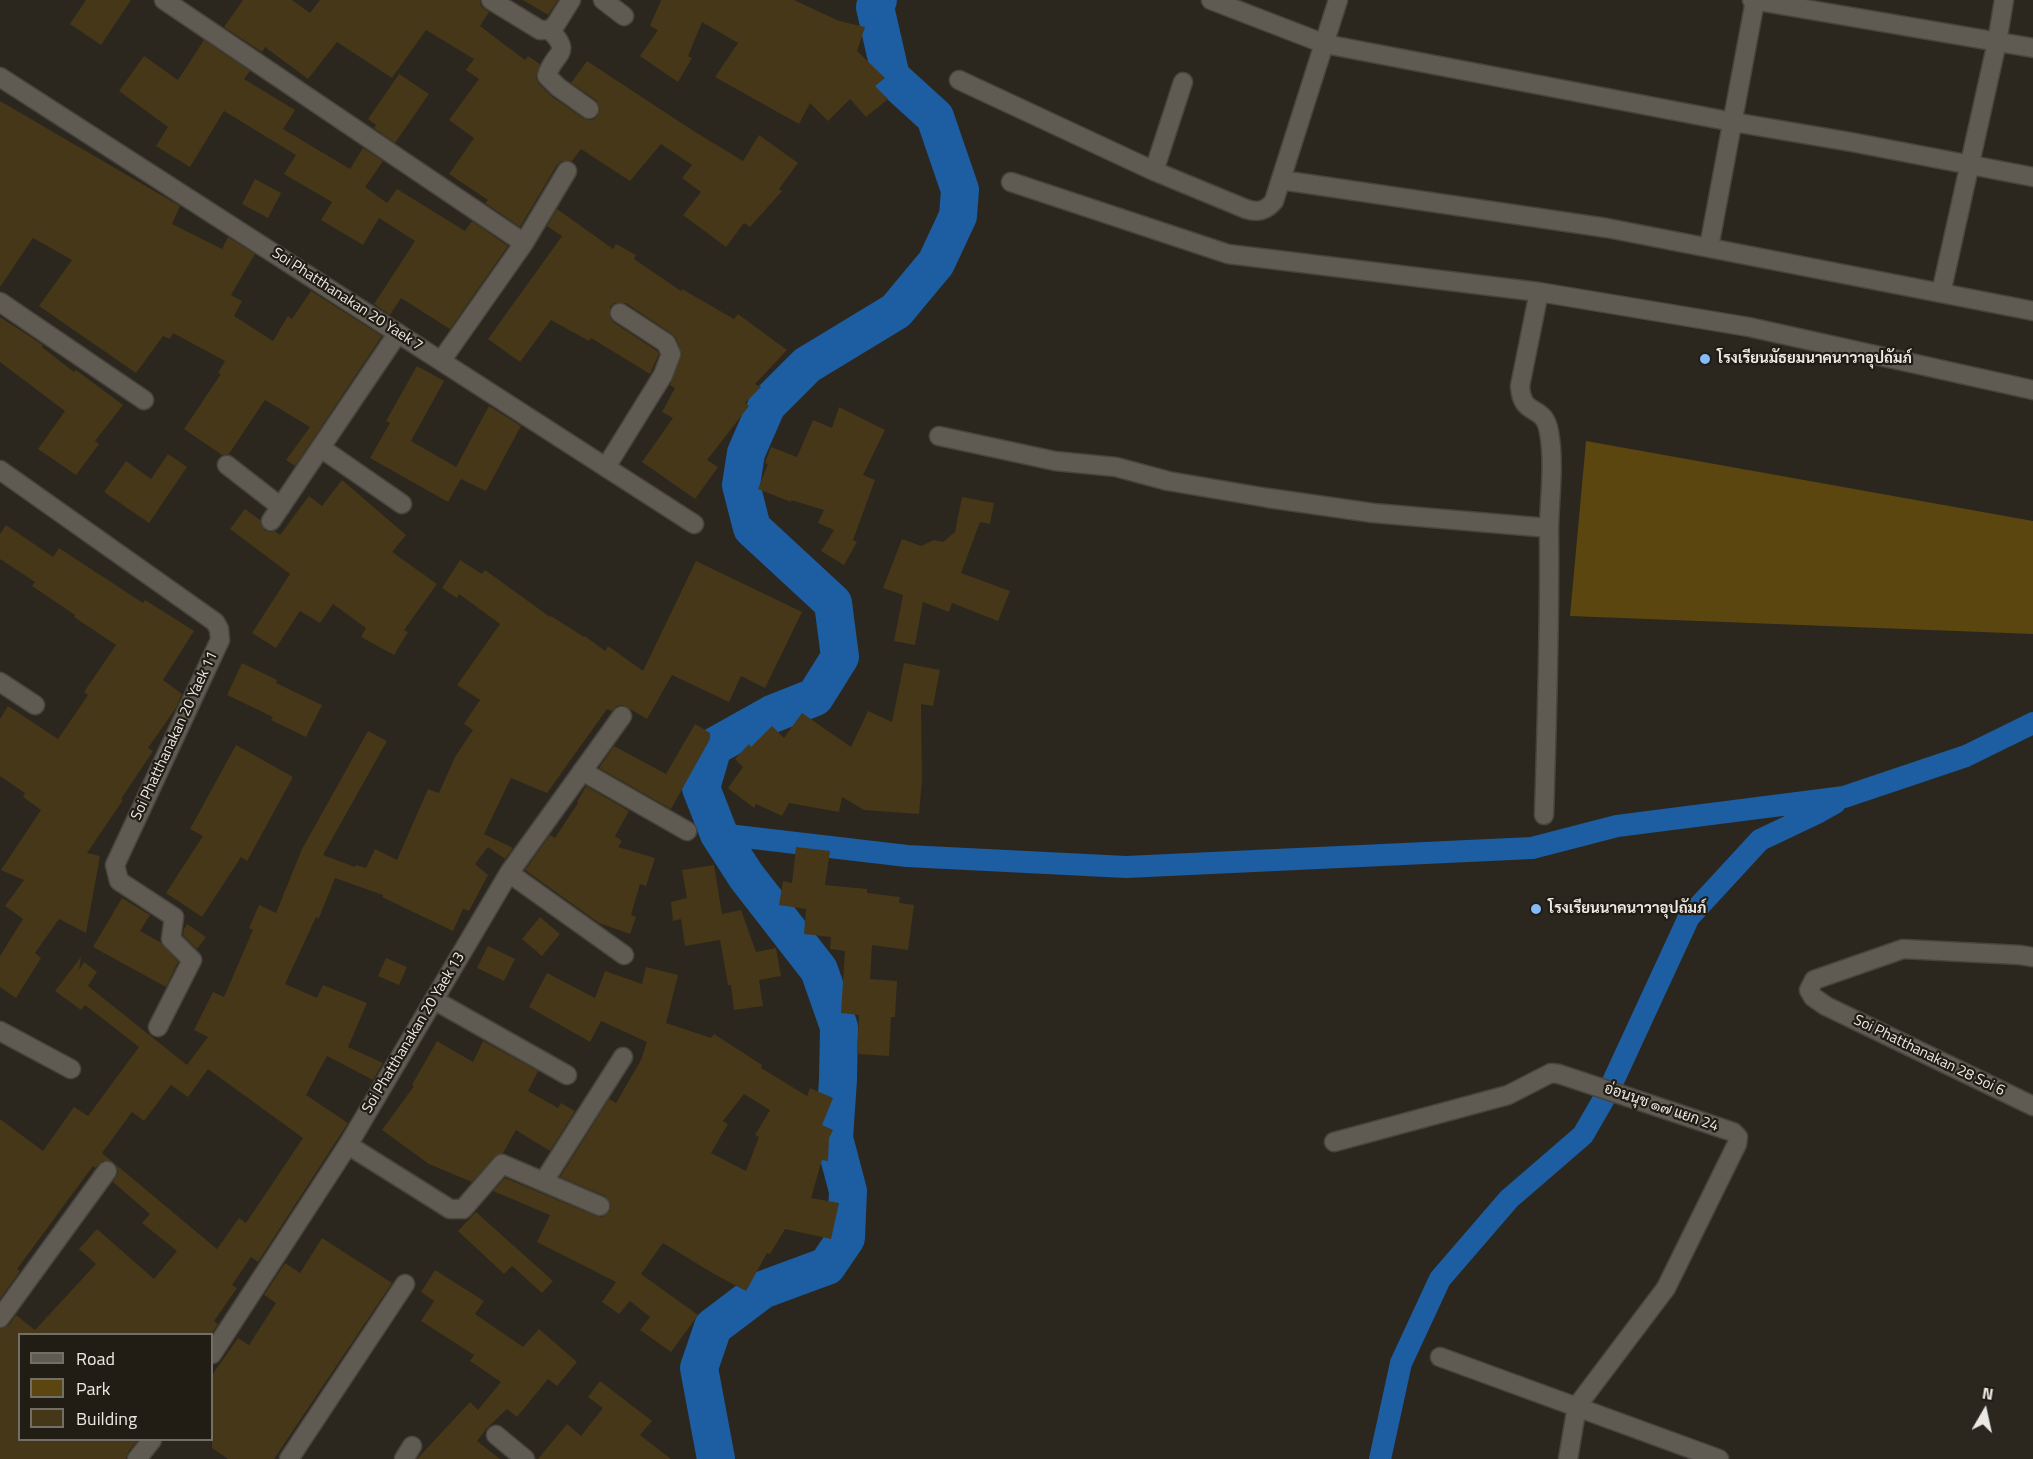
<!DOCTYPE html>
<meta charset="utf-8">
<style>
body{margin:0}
#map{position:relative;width:2033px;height:1459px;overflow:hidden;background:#2b271e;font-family:"Titillium Web",sans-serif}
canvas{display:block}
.legend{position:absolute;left:18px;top:1333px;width:195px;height:108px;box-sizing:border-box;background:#211d15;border:2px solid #726f67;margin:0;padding:8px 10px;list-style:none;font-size:18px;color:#ebe9e3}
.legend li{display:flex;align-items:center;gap:12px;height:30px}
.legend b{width:30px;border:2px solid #726f67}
.north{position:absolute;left:1955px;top:1381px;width:60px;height:60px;-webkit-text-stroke:4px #211d15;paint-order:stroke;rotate:9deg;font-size:16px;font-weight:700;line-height:24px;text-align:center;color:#ebe9e3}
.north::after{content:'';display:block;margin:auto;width:21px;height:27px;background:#ebe9e3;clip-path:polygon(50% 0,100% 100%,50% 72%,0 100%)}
</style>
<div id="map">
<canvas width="2033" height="1459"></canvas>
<ul class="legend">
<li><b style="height:8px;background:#605b52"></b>Road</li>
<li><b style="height:16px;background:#5b460f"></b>Park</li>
<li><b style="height:16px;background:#453718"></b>Building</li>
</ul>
<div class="north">N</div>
</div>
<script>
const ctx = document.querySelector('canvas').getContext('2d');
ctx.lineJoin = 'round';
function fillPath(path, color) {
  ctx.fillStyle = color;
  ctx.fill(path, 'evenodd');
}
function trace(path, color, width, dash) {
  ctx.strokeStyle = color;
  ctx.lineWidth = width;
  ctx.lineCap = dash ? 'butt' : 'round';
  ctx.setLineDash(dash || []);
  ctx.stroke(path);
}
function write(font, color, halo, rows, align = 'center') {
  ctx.font = font + ' "Titillium Web",Sarabun,sans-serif';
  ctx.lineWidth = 4.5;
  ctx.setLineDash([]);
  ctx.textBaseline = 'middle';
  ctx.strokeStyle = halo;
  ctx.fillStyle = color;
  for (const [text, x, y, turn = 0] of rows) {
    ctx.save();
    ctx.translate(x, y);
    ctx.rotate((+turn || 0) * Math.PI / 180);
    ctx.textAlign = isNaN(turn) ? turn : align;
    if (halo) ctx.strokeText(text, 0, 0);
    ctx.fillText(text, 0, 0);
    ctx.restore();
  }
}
fillPath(new Path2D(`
 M 1586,441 L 2033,521 L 2033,634 L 1570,616 Z`), '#5b460f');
trace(new Path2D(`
 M 719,834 L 907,856 L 1126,867 L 1532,848 L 1617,826 L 1844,797 L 1966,756 L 2033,723
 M 1380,1459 L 1401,1363 L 1440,1279 L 1509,1199 L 1583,1135 L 1609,1090 L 1689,917 L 1760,840 L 1819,812 L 1835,803`), '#1d5da1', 22);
trace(new Path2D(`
 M 716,1459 L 699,1368 L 713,1327 L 762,1290 L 827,1266 L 846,1238 L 848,1191 L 834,1138 L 838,1080 L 839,1027 L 819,970 L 746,876 L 719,834 L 701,788 L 713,747 L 772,714 L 815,697 L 840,657 L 833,603 L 752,528 L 741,485 L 746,453 L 767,405 L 807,365 L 896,311 L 936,263 L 958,216 L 960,190 L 935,117 L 891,77 L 875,7 L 878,0`), '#1d5da1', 38);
fillPath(new Path2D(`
 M 86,0 L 131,0 L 101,45 L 70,24 Z
 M 243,0 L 292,0 L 310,13 L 320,0 L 480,0 L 481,6 L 489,12 L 480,26 L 525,60 L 528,56 L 540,64 L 536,78 L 539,84 L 551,96 L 583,118 L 589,120 L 594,119 L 598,115 L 600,109 L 596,100 L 571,83 L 587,61 L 692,130 L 743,161 L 759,135 L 798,163 L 779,189 L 782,191 L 750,227 L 744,223 L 726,247 L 683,215 L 701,192 L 682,178 L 692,165 L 661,144 L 630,181 L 581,149 L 572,161 L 562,161 L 557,165 L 520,227 L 485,203 L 488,200 L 449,174 L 474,138 L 449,120 L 479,79 L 466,70 L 474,59 L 426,30 L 392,78 L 337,42 L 308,79 L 265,47 L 262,52 L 224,27 Z
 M 523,0 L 558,0 L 548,15 Z
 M 661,0 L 794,0 L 839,21 L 865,27 L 857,51 L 885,78 L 875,86 L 888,99 L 866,117 L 850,99 L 828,121 L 810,103 L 799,124 L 715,77 L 738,43 L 702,22 L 688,56 L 692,58 L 678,82 L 640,56 L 658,30 L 650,26 Z
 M 204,40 L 250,71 L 244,79 L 295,110 L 283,129 L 350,169 L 363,148 L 383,161 L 365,187 L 387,203 L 397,189 L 465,231 L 472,221 L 508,246 L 450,329 L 401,298 L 390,315 L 374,304 L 415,241 L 379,218 L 363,245 L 321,220 L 332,202 L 284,174 L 296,155 L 224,111 L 190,167 L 156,146 L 168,127 L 119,91 L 144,56 L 178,80 Z
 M 399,74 L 429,94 L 395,143 L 374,128 L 376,125 L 368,119 Z
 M 0,101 L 180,206 L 172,224 L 222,249 L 228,237 L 255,254 L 231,295 L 242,301 L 234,316 L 273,341 L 288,316 L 292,319 L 311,291 L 382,336 L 295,466 L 286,460 L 310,427 L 265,400 L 229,454 L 222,455 L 184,429 L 221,374 L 218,373 L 225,361 L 173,333 L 170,339 L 163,336 L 136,373 L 39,306 L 72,260 L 33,238 L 0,287 Z
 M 255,179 L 281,193 L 268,218 L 242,204 Z
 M 557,209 L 613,249 L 616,244 L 636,255 L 634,259 L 681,291 L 682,289 L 734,319 L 738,314 L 787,350 L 755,384 L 761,387 L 745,403 L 749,406 L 707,460 L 718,467 L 695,499 L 642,462 L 673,418 L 662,412 L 675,388 L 670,385 L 682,354 L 676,338 L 672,334 L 626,303 L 615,303 L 610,307 L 610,318 L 613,322 L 657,351 L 659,354 L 650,374 L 591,338 L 589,341 L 551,320 L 520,362 L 488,339 L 562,236 L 547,226 Z
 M 0,317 L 43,345 L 42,347 L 74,372 L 76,370 L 123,405 L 95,441 L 99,444 L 76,475 L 38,449 L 65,411 L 0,362 Z
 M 417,366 L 444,381 L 411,441 L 456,467 L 489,406 L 521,426 L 486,491 L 461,479 L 448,502 L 370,458 L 390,423 L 386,421 Z
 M 839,407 L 885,430 L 863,475 L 875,480 L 853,540 L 857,542 L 844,565 L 821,551 L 834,530 L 818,523 L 824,510 L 791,500 L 791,502 L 758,489 L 768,464 L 765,463 L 771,447 L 797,457 L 813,420 L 832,428 Z
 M 168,454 L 187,467 L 149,523 L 104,492 L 126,461 L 151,479 Z
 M 342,480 L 406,535 L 392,552 L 437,584 L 404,630 L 408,632 L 394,655 L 361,637 L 366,628 L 333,604 L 320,623 L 300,611 L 276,648 L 252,633 L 290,574 L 230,529 L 245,509 L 260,520 L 264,530 L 270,532 L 275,531 L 280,535 L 309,496 L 322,506 Z
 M 962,497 L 994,503 L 990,524 L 980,522 L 961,573 L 1010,591 L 998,621 L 952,603 L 949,612 L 923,602 L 915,645 L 894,641 L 903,595 L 883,588 L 902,539 L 921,546 L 934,540 L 943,542 L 955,532 Z
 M 6,525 L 53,557 L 59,548 L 143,603 L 145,600 L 194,631 L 163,680 L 182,694 L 176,708 L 148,748 L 153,751 L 121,799 L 123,800 L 87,853 L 100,856 L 86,933 L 59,919 L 35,953 L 41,958 L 16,998 L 0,987 L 0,956 L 23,919 L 5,906 L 24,880 L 1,870 L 41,810 L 23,797 L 25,793 L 0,776 L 0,719 L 8,706 L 58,739 L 88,695 L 84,692 L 116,645 L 74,617 L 75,615 L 32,586 L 35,582 L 0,559 L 0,534 Z
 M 460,560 L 482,574 L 485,570 L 550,617 L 551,616 L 584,637 L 585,636 L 605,651 L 608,646 L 643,671 L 696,561 L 802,612 L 765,688 L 741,676 L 729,702 L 672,675 L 647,719 L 623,705 L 617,706 L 612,711 L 607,709 L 547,793 L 511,778 L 484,834 L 513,848 L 505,859 L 488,847 L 475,864 L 488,875 L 469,911 L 463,909 L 453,931 L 382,897 L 383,895 L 335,878 L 319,918 L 316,917 L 285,984 L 317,998 L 323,985 L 367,1003 L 348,1047 L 383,1063 L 373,1080 L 327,1056 L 306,1095 L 348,1123 L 258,1262 L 251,1257 L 232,1285 L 237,1288 L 214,1321 L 218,1324 L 211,1335 L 20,1335 L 20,1440 L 138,1440 L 128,1452 L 126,1459 L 0,1459 L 0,1329 L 9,1325 L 16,1315 L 35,1330 L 96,1264 L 79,1249 L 97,1229 L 154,1279 L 177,1251 L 142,1223 L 150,1214 L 113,1182 L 118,1173 L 117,1167 L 113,1162 L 103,1161 L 95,1168 L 93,1166 L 17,1269 L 20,1271 L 0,1299 L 0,1119 L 43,1151 L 74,1107 L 88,1116 L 139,1047 L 85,1005 L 81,1010 L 55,991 L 81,957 L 79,970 L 84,962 L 97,972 L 88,986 L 187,1065 L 208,1037 L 194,1030 L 213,992 L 224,997 L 253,930 L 249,928 L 259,905 L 276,913 L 302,849 L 368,731 L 387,741 L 323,855 L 355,867 L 356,865 L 366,868 L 375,849 L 397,860 L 428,789 L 439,793 L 455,757 L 473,730 L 464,724 L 480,700 L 457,685 L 500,624 L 459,594 L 457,598 L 442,588 ZM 208,1069 L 303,1138 L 246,1223 L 239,1218 L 217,1249 L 102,1153 L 132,1112 L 144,1121 L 171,1085 L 188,1097 Z
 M 242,663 L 277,680 L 276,683 L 322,705 L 306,737 L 271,720 L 273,717 L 227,695 Z
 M 904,663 L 940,670 L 933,706 L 921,704 L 922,780 L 919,814 L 864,810 L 842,797 L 839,812 L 789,803 L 782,816 L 756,804 L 754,808 L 728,788 L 743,767 L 735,759 L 749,744 L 751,747 L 772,726 L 784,738 L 802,713 L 851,747 L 868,711 L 892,722 Z
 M 695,724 L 710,733 L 710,739 L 671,809 L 599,768 L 614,746 L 666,774 Z
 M 236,745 L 293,777 L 247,861 L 241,857 L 202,917 L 166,893 L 203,836 L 190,829 Z
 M 586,786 L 629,811 L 615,836 L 622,841 L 618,847 L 655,858 L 646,886 L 640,884 L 631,915 L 636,917 L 630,934 L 599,923 L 525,870 L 550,835 L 555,838 L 578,803 L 577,802 Z
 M 796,847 L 830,851 L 825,885 L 867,889 L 867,893 L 900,897 L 899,903 L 914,905 L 908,950 L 872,945 L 870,979 L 897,981 L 895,1017 L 891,1017 L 889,1056 L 857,1054 L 859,1015 L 841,1013 L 845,951 L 830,949 L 831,937 L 804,934 L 806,909 L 779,905 L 783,881 L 792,883 Z
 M 714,865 L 722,914 L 741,910 L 756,952 L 776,948 L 781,976 L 759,980 L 763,1006 L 734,1010 L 731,985 L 728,985 L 720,940 L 685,946 L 681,919 L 673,921 L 671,902 L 687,898 L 682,870 Z
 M 122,898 L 150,915 L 140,931 L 160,942 L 178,962 L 166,987 L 93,947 Z
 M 540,917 L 560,934 L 542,956 L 522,939 Z
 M 187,924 L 206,937 L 197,949 L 183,935 L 184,929 Z
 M 488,946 L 515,959 L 504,981 L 477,968 Z
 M 386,958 L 407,967 L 399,985 L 378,976 Z
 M 646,967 L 678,975 L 666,1023 L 711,1038 L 714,1034 L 762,1065 L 761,1068 L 807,1096 L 810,1088 L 833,1098 L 822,1125 L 833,1130 L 829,1138 L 828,1161 L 822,1160 L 811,1198 L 839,1203 L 831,1239 L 785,1229 L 770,1254 L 767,1253 L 746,1291 L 714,1274 L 663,1243 L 641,1274 L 698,1315 L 671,1352 L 640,1330 L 650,1317 L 630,1301 L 619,1314 L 602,1302 L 616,1282 L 537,1242 L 550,1215 L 493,1191 L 505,1178 L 596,1216 L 602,1217 L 610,1211 L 611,1204 L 605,1196 L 560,1177 L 609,1099 L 616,1103 L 641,1060 L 647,1042 L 601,1021 L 590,1042 L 529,1007 L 547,973 L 595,998 L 605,971 L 642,984 ZM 744,1094 L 770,1110 L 755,1135 L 759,1137 L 746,1171 L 711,1153 L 728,1124 L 723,1121 Z
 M 437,1041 L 473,1062 L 483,1041 L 538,1071 L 528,1091 L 558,1108 L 561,1103 L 575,1111 L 550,1151 L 516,1130 L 503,1153 L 494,1157 L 472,1182 L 429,1164 L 382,1130 L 414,1086 L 412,1085 Z
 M 476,1212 L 553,1281 L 542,1293 L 512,1266 L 504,1274 L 458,1231 Z
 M 322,1238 L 392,1283 L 274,1459 L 228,1459 L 212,1448 L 212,1375 L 238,1338 L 249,1345 L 276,1303 L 264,1295 L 285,1263 L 300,1273 Z
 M 435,1270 L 484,1301 L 475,1314 L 523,1347 L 539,1329 L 577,1362 L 557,1386 L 548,1379 L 517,1417 L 507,1409 L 487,1428 L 477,1441 L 500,1459 L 417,1459 L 470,1402 L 478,1410 L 501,1382 L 470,1361 L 474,1355 L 421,1321 L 434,1301 L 421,1292 Z
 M 600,1381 L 652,1421 L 640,1435 L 671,1459 L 538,1459 L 567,1424 L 581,1436 L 603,1408 L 588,1397 Z`), '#453718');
const minor = new Path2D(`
 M 164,0 L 524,243
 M 491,0 L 540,30 L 550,30 L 556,24 L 571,0
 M 603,0 L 624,16
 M 1211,0 L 1325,44 L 1733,122 L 1851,142 L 2033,177
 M 1752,0 L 2033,48
 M 550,30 C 574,55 553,52 547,76 L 558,87 L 589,109
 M 0,77 L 694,524
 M 959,80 L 1154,171 L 1246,209 C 1258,213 1266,211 1274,201 L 1338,0
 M 1154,171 L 1183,82
 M 1281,180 L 1607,228 L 2033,311
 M 1011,182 L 1228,254 L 1539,292 L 1749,327 L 2033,390
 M 1709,247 L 1755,1
 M 1539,292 L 1520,386 C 1522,419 1544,402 1549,432 C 1555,465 1549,500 1549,532 C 1550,627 1547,721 1544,815
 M 1941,293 L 1997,42 L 2004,0
 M 0,302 L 144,400
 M 441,361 L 524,243 L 567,171
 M 939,436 L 1055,461 L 1116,467 L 1168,481 L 1268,498 L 1373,513 L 1549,528
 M 321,448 L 402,504
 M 227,465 L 281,507
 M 606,467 L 663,375 L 671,354 L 666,343 L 620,313
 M 0,470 L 215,622 L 219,629 L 220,640 L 115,865 L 119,881 L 174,917 L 171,939 L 192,960 L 158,1027
 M 271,521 L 398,333
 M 0,682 L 35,705
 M 582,771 L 687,831
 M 509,873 L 624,955
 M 2033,957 L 2020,955 L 1903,949 L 1814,980 L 1809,990 L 1813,997 L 1826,1006 L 2033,1106
 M 434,1000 L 567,1075
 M 0,1031 L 71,1069
 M 1334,1142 L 1508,1095 L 1551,1073 L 1559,1074 L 1733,1132 L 1738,1137 L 1737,1144 L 1666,1288 L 1577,1406 L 1568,1459
 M 348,1145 L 450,1209 L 463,1209 L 502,1164 L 600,1206
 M 544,1181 L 623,1057
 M 0,1318 L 107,1171
 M 212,1354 L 348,1145 L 509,873 L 622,716
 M 1440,1357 L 1719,1459
 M 496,1435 L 525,1459
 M 137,1459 L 152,1440
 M 289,1459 L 405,1284
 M 404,1459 L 412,1446`);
trace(minor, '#47443d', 21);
trace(minor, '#605b52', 18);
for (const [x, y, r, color] of [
 [1705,359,6,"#86bbfb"],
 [1536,909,6,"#86bbfb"]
]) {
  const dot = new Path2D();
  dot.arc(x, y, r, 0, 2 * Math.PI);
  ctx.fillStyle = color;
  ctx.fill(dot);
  trace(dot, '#211d15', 2);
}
write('15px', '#ebe9e3', '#211d15', [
 ["Soi Phatthanakan 20 Yaek 7",347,300,33],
 ["Soi Phatthanakan 20 Yaek 11",175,736,-65],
 ["Soi Phatthanakan 20 Yaek 13",414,1033,-59],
 ["Soi Phatthanakan 28 Soi 6",1929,1056,26],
 ["อ่อนนุช ๑๗ แยก 24",1661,1108,19]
]);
write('bold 15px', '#ebe9e3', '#211d15', [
 ["โรงเรียนมัธยมนาคนาวาอุปถัมภ์",1717,359],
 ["โรงเรียนนาคนาวาอุปถัมภ์",1548,909]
], 'left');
</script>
